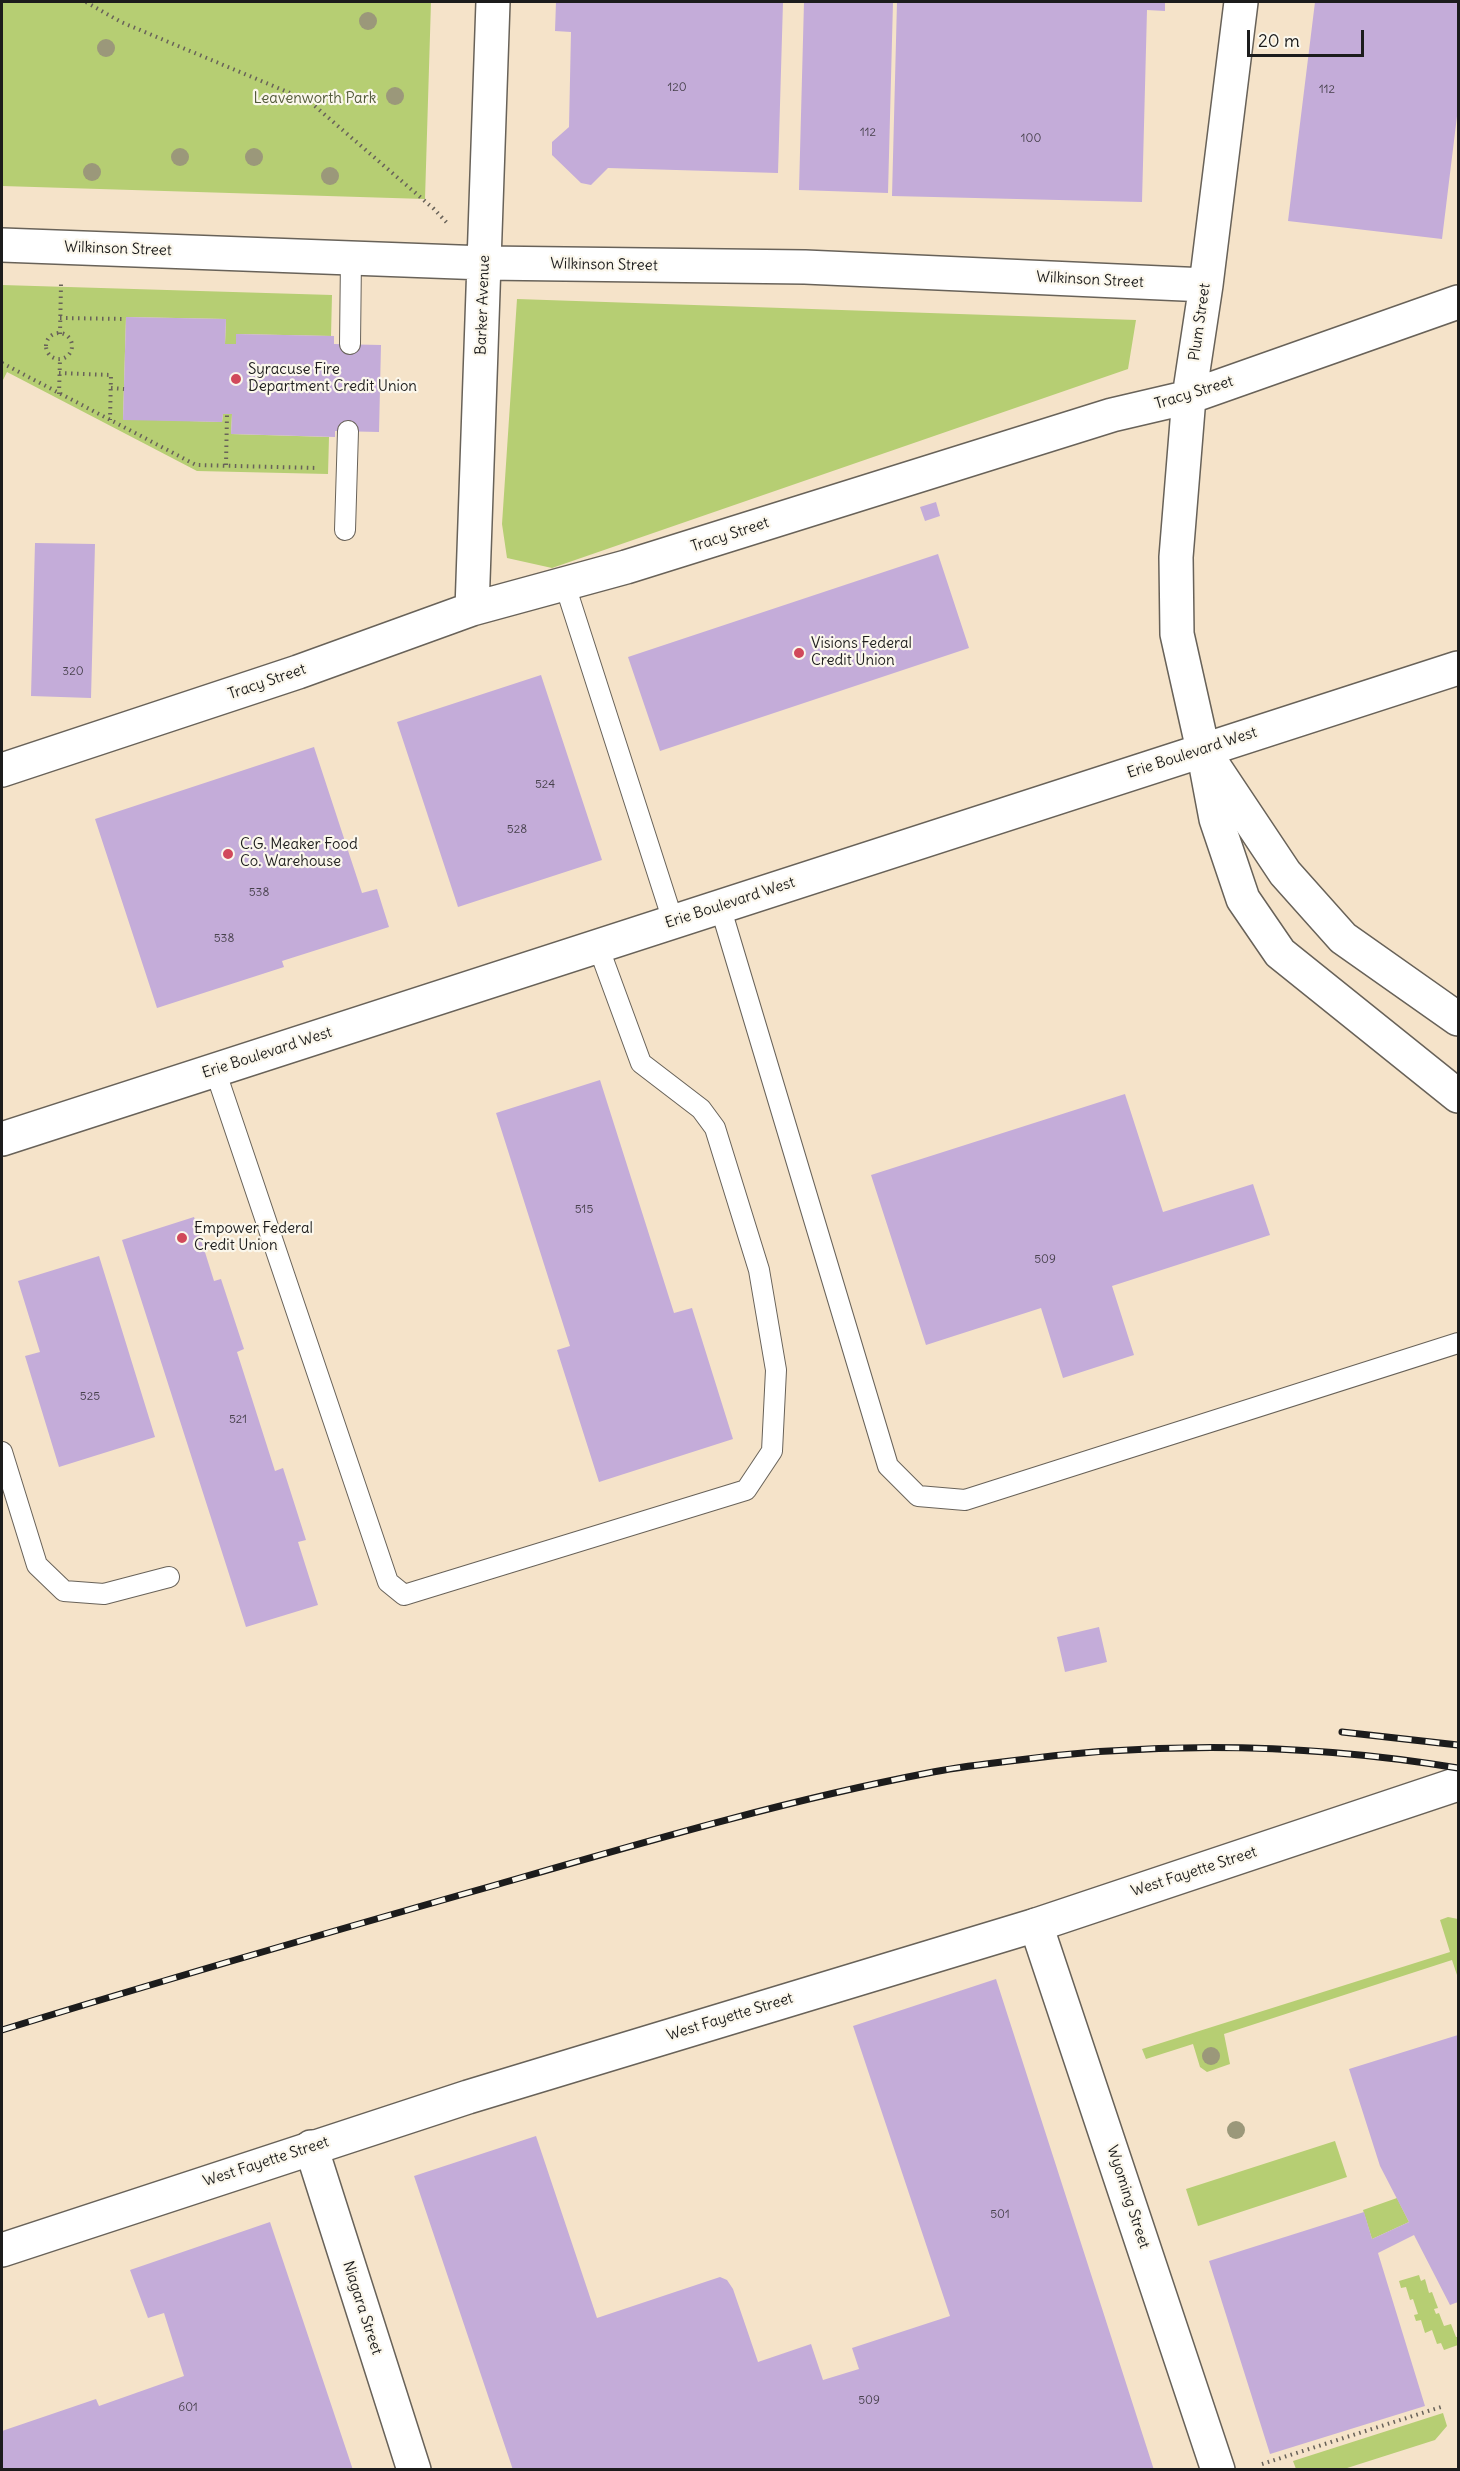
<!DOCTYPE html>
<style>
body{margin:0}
#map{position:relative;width:1460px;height:2471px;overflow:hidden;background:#f5e3c9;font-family:Delius,sans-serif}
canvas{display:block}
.frame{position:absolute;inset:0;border:3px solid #1c1c1c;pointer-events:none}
.scale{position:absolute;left:1247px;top:30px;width:117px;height:27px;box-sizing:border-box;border:3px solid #1c1c1c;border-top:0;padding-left:8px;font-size:18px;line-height:21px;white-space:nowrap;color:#1c1c1c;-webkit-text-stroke:4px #fbf7ec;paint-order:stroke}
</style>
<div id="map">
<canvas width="1460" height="2471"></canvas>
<div class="frame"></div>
<div class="scale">20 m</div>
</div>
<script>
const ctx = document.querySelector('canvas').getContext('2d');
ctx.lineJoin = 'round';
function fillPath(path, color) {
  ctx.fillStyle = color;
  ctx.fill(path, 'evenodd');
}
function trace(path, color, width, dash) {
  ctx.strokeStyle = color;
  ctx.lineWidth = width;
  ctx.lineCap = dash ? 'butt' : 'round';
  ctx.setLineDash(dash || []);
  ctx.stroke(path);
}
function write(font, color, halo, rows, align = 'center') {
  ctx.font = font + ' Delius,sans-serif';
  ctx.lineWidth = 4.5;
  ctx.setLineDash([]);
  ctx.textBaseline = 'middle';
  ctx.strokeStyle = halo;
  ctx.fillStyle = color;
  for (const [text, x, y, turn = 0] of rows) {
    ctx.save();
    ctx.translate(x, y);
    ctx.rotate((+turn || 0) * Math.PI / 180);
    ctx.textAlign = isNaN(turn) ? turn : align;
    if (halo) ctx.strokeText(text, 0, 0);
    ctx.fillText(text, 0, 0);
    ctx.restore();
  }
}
fillPath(new Path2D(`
 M 2,2 L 431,2 L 425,199 L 2,186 Z
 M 2,285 L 332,295 L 331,336 L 236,334 L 236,344 L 225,344 L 226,319 L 126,317 L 123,419 L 222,422 L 223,414 L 232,414 L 231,434 L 329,437 L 328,474 L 197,471 L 7,372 L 2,382 Z
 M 517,299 L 1136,320 L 1128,369 L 552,568 L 507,558 L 502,524 Z
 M 1448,1917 L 1458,1919 L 1458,1978 L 1452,1960 L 1224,2034 L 1230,2064 L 1207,2072 L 1200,2067 L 1193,2044 L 1146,2059 L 1142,2049 L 1450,1952 L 1440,1920 Z
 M 1335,2141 L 1347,2177 L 1198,2226 L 1186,2189 Z
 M 1397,2198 L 1409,2222 L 1372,2239 L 1363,2210 Z
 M 1419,2275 L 1421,2281 L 1425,2279 L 1429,2293 L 1432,2292 L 1438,2308 L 1434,2309 L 1436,2314 L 1439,2313 L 1444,2326 L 1451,2324 L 1456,2337 L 1458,2337 L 1458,2345 L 1444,2350 L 1441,2343 L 1437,2344 L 1432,2330 L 1425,2333 L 1421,2320 L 1416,2321 L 1414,2315 L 1418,2314 L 1413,2299 L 1410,2300 L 1406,2287 L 1401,2288 L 1399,2281 Z
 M 1443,2413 L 1447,2426 L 1435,2440 L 1344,2469 L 1296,2469 L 1293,2461 Z`), '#b6ce73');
fillPath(new Path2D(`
 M 556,2 L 783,2 L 778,173 L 608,168 L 591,185 L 581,183 L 552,155 L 552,142 L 569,127 L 571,32 L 555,31 Z
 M 804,2 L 893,2 L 888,193 L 799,190 Z
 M 897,2 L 1165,2 L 1165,11 L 1147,10 L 1142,202 L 892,196 Z
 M 1315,2 L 1458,2 L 1458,108 L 1442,239 L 1288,221 Z
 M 126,317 L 226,319 L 225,344 L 236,344 L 236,334 L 334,336 L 334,344 L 381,345 L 379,432 L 335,431 L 335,437 L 231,434 L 232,414 L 223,414 L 222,422 L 123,420 Z
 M 936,502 L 940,516 L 925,521 L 920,507 Z
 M 35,543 L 95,544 L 91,698 L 31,696 Z
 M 938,554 L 969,648 L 660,751 L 628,657 Z
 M 541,675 L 602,860 L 458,907 L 397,722 Z
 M 314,747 L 362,893 L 377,889 L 389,927 L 282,961 L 284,967 L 157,1008 L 95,819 Z
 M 600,1080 L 674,1313 L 692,1308 L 733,1439 L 599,1482 L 557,1350 L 570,1346 L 496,1113 Z
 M 1125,1094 L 1163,1212 L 1253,1184 L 1270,1235 L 1112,1286 L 1134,1355 L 1063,1378 L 1041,1308 L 926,1345 L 871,1175 Z
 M 194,1217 L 214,1281 L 221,1279 L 244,1349 L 237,1352 L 275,1471 L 283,1468 L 306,1540 L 298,1542 L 318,1605 L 246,1627 L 122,1240 Z
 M 99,1256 L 155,1437 L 59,1467 L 25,1356 L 40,1352 L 18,1281 Z
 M 1099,1627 L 1107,1662 L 1065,1672 L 1057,1637 Z
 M 996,1979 L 1154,2470 L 513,2470 L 414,2176 L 536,2136 L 597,2318 L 720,2277 L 727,2280 L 733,2289 L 758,2362 L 811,2344 L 823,2380 L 859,2369 L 852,2348 L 950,2316 L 853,2026 Z
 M 1458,2035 L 1458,2302 L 1450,2305 L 1414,2235 L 1378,2253 L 1425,2406 L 1270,2454 L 1209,2261 L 1364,2212 L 1372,2239 L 1409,2222 L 1380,2166 L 1349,2069 Z
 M 270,2222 L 353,2470 L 2,2470 L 2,2431 L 96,2399 L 99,2406 L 184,2376 L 164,2313 L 148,2318 L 130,2270 Z`), '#c4acd9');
const lane = new Path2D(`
 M 350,344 L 351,258
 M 345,530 L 348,431
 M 565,585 L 673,921
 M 720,906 L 888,1466 L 918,1496 L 965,1500 L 1458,1343
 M 215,1070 L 388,1582 L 404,1595 L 746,1490 L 772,1451 L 776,1370 L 759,1270 L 715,1128 L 701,1109 L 641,1063 L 598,946
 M 2,1452 L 37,1565 L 64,1591 L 104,1594 L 169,1577`);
const street = new Path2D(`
 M 2,245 L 485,263 L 805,267 L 1206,285
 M 472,609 L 493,2
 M 1203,750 L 1177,634 L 1176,557 L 1189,397 L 1206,285 L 1241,2
 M 2,770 L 298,672 L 472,609 L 626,567 L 1112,415 L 1189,397 L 1458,302
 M 1036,1925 L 1218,2470
 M 311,2147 L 414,2470`);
const secondary = new Path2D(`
 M 1203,750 L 1216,819 L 1243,899 L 1280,953 L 1458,1096
 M 2,1139 L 1458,668
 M 2,2250 L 468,2097 L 1036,1925 L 1458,1784`);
const highway = new Path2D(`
 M 1203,750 L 1285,873 L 1343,938 L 1458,1019`);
trace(lane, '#686259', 22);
trace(street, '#686259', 36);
trace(secondary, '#686259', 36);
trace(highway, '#686259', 36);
trace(new Path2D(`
 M 86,2 L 121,22 L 309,101 L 434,209 L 448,224
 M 60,318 L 126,319
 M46 346a13 13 0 1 1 26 0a13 13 0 1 1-26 0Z
 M 60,334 L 61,284
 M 2,363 L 196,465 L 318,468
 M 59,373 L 111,375 L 110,420
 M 111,388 L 124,389
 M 59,394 L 60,359
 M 226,465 L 227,414
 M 1262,2464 L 1441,2407`), '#686259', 4, [1.5, 4.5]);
trace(lane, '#fff', 20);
trace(street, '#fff', 33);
trace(secondary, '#fff', 33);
trace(highway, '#fff', 33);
const rail = new Path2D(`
 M 1342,1732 L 1458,1745
 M 2,2030 C 167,1979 333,1931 499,1884 C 641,1843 783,1801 928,1773 C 952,1768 977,1765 1002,1762 C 1153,1741 1308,1743 1458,1768`);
trace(rail, '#1c1c1c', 7);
trace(rail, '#fbf7ec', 4.5, [14]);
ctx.fillStyle = '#9b987a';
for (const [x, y] of [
 [368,21],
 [106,48],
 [395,96],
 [180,157],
 [254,157],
 [92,172],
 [330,176],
 [1211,2056],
 [1236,2130]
]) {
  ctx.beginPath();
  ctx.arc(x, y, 9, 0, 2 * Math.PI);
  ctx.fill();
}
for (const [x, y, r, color] of [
 [236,379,6,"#d1495b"],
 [799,653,6,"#d1495b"],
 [228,854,6,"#d1495b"],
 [182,1238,6,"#d1495b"]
]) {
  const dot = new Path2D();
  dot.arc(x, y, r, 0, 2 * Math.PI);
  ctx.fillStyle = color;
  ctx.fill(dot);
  trace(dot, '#fbf7ec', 2);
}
write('12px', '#46404b', null, [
 ["120",677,88],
 ["112",1327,90],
 ["112",868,133],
 ["100",1031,139],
 ["320",73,672],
 ["524",545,785],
 ["528",517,830],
 ["538",259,893],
 ["538",224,939],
 ["515",584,1210],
 ["509",1045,1260],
 ["525",90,1397],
 ["521",238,1420],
 ["501",1000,2215],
 ["509",869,2401],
 ["601",188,2408]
]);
write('15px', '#525a3a', '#fbf7ec', [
 ["Leavenworth Park",315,99]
]);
write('15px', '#1c1c1c', '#fbf7ec', [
 ["Wilkinson Street",118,249,2],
 ["Wilkinson Street",604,265,1],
 ["Wilkinson Street",1090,280,3],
 ["Barker Avenue",483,305,-88],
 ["Plum Street",1200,322,-82],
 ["Tracy Street",1194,393,-17],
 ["Tracy Street",730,535,-18],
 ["Tracy Street",267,682,-19],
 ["Erie Boulevard West",1192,753,-18],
 ["Erie Boulevard West",730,903,-18],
 ["Erie Boulevard West",267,1053,-18],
 ["West Fayette Street",1194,1872,-18],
 ["West Fayette Street",730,2017,-17],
 ["West Fayette Street",266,2162,-18],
 ["Wyoming Street",1128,2197,72],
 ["Niagara Street",362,2308,72]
]);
write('15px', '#1c1c1c', '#fbf7ec', [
 ["Syracuse Fire",248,370],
 ["Department Credit Union",248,387],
 ["Visions Federal",811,644],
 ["Credit Union",811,661],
 ["C.G. Meaker Food",240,845],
 ["Co. Warehouse",240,862],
 ["Empower Federal",194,1229],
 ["Credit Union",194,1246]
], 'left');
</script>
